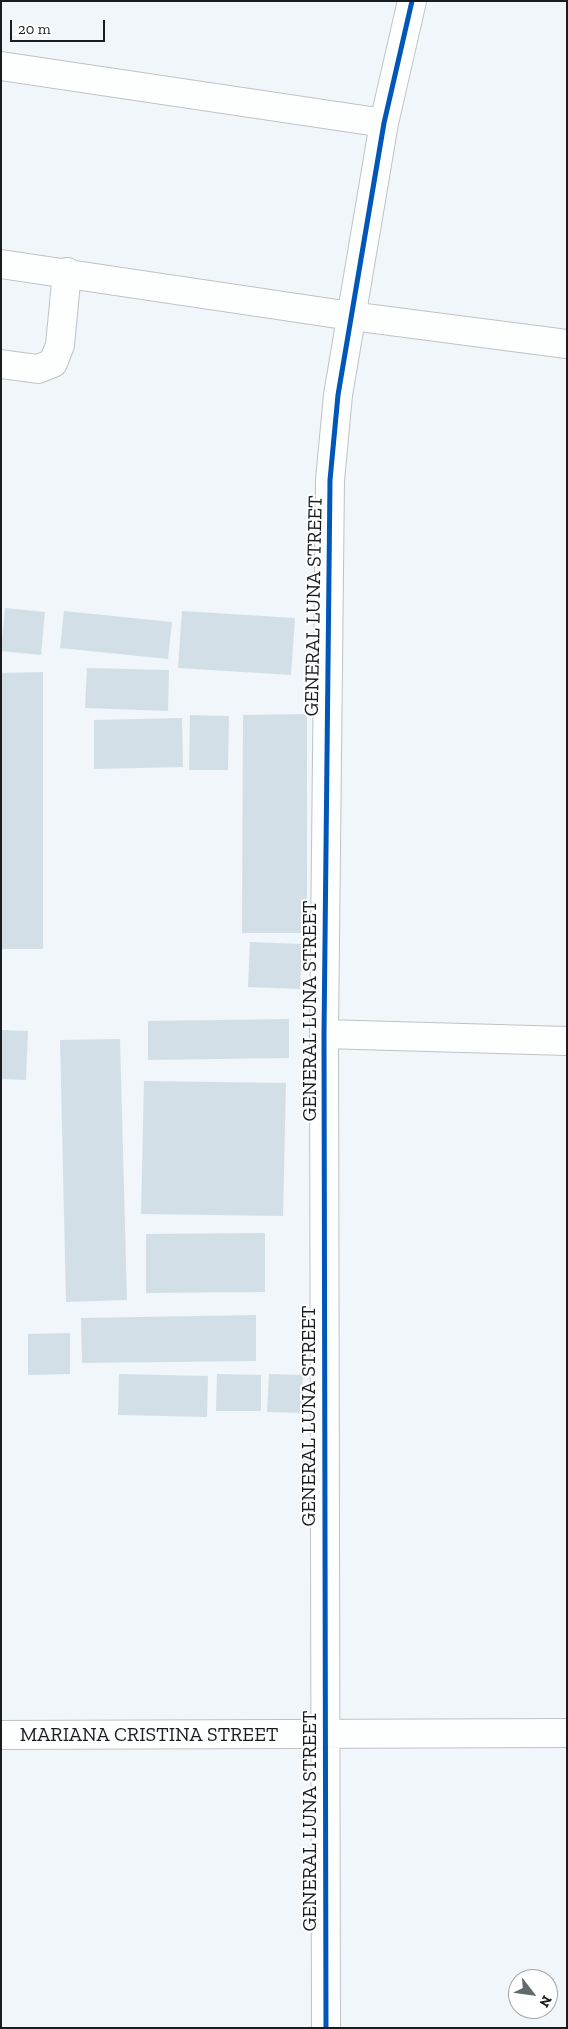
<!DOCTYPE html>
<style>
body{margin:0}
#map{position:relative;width:568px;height:2029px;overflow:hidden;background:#f0f6fa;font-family:"Zilla Slab",serif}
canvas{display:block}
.frame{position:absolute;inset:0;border:2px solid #191d20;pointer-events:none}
.north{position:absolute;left:508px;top:1969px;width:50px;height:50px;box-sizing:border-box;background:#fff;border:1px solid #a3a5a6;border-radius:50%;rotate:120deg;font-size:14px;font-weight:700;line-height:20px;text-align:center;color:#191d20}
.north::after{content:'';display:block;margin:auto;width:18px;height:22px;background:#64696c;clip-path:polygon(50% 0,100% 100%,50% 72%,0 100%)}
.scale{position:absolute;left:10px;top:20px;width:95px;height:22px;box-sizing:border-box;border:2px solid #191d20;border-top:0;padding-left:6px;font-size:15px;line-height:18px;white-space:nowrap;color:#191d20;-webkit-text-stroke:4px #fff;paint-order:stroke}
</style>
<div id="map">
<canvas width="568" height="2029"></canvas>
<div class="frame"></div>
<div class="north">N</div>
<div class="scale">20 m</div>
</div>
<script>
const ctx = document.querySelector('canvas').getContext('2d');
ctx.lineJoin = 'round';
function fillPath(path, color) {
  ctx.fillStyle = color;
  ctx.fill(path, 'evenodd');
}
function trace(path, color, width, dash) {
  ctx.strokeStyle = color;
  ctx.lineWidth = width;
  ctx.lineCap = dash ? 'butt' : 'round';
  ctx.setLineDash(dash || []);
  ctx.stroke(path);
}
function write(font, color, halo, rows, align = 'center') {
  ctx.font = font + ' "Zilla Slab",serif';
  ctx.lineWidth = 4;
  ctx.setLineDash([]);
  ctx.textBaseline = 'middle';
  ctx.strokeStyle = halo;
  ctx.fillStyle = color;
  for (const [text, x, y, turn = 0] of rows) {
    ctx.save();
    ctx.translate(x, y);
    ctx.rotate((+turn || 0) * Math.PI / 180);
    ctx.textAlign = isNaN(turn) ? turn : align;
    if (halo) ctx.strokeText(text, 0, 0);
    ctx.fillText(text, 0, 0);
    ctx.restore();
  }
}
fillPath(new Path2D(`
 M 5,608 L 45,612 L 41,655 L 1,651 Z
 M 64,611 L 172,622 L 168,659 L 60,648 Z
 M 182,611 L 295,618 L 291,675 L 178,668 Z
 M 87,668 L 169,670 L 168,711 L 85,708 Z
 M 43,672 L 43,949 L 1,949 L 1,673 Z
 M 307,714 L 307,933 L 242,933 L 243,715 Z
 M 190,715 L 229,716 L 228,770 L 189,770 Z
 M 182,718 L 183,767 L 94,769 L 94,720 Z
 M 250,942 L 302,944 L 300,989 L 248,987 Z
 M 289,1019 L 289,1058 L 148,1060 L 148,1021 Z
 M 1,1030 L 28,1031 L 26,1080 L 1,1079 Z
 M 120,1039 L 127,1300 L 66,1302 L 60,1040 Z
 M 144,1081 L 286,1083 L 283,1216 L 141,1214 Z
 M 265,1233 L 265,1292 L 146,1293 L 146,1234 Z
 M 256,1315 L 256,1361 L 82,1363 L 81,1318 Z
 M 70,1333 L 70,1374 L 28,1375 L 28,1334 Z
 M 119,1374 L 208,1376 L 207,1417 L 118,1415 Z
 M 217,1374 L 261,1375 L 261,1411 L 216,1411 Z
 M 269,1374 L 303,1375 L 301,1413 L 267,1412 Z`), '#d3dfe6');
const street = new Path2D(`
 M 1,66 L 384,123
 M 1,264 L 351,316 L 567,344
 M 1,364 L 38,369 L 53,363 L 60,345 L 67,272
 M 324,1034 L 567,1041
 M 1,1735 L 567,1733
 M 326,2028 L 324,1034 L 330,480 L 338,395 L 384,123 L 412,1`);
trace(street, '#bec3c6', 30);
trace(street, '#fdfefe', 28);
trace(new Path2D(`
 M 326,2028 L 324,1034 L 330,480 L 338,395 L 384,123 L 412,1`), '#0057b8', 5);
write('20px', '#191d20', '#fff', [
 ["GENERAL LUNA STREET",314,606,-89],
 ["GENERAL LUNA STREET",310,1011,-90],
 ["GENERAL LUNA STREET",309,1416,-90],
 ["MARIANA CRISTINA STREET",149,1735],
 ["GENERAL LUNA STREET",310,1821,-90]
]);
</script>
